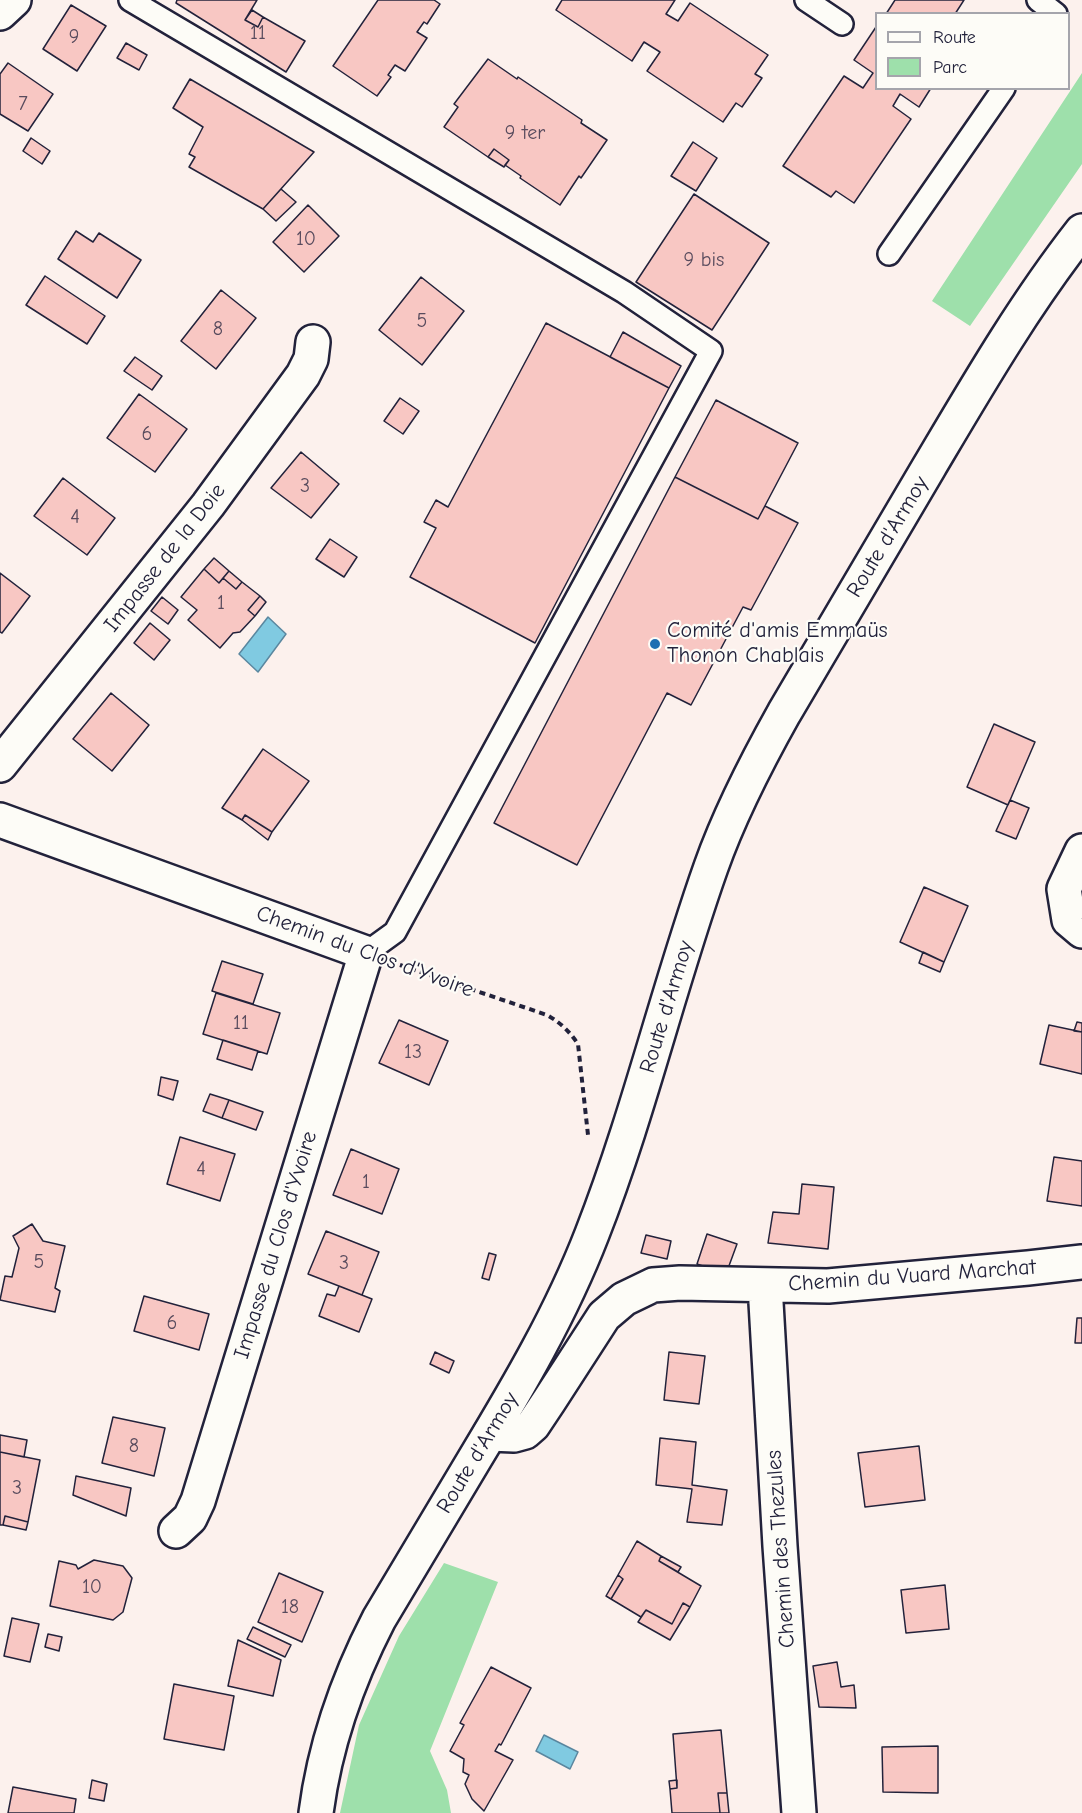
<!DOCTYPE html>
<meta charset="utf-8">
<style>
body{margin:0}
#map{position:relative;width:1082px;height:1813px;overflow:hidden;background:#fcf1ed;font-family:"Comic Neue",sans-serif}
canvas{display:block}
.legend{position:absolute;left:875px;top:12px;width:195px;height:78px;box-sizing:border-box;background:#fdfcf7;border:2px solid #a5a5ac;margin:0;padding:8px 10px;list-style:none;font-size:18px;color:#22223b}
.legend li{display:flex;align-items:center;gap:12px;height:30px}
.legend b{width:30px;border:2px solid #a5a5ac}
</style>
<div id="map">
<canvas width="1082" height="1813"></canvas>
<ul class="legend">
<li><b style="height:8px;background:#fdfcf7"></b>Route</li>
<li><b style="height:16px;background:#9ee0ab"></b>Parc</li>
</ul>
</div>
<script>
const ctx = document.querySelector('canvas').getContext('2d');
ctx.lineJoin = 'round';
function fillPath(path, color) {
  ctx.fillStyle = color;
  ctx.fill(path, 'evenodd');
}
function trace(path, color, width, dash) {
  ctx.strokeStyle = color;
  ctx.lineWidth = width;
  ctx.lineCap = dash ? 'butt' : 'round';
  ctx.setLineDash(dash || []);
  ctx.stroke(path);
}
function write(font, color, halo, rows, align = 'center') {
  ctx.font = font + ' "Comic Neue",sans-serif';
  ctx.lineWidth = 4.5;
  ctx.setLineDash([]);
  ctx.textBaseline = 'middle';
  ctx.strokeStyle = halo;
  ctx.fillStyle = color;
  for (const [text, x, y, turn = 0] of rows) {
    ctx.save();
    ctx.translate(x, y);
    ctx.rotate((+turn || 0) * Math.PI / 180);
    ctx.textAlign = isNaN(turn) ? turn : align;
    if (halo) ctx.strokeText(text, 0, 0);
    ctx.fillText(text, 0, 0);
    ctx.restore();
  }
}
fillPath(new Path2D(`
 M 1082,73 L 1082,164 L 970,326 L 932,301 Z
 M 444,1563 L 498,1582 L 430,1751 L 447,1790 L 451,1813 L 340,1813 L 359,1725 L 399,1636 Z`), '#9ee0ab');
const water = new Path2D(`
 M 268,617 L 286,634 L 258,672 L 239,654 Z
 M 544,1735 L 578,1752 L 570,1769 L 536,1751 Z`);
fillPath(water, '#80cae1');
trace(water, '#5a879f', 1.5);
const building = new Path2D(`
 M 177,0 L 257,0 L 245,20 L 258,27 L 263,17 L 305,41 L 286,72 L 176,3 Z
 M 378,0 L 434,0 L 440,4 L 427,24 L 424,22 L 417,32 L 427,38 L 405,71 L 395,65 L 388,75 L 391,77 L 377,96 L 333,66 Z
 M 562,0 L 675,0 L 666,14 L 678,21 L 690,3 L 768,55 L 755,74 L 762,78 L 742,107 L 736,103 L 723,122 L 647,71 L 660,52 L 644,42 L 632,61 L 556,10 Z
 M 895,0 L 964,0 L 955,14 L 886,14 Z
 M 71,5 L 106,26 L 77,71 L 43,49 Z
 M 252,10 L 263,17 L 258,27 L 245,20 Z
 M 876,27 L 876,88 L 931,88 L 919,107 L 900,94 L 893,106 L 911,119 L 854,203 L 836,191 L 831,197 L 783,166 L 844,76 L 863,88 L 873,73 L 854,60 Z
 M 126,43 L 147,55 L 139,70 L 117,58 Z
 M 488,59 L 517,79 L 518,77 L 582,120 L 581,123 L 607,140 L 581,178 L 579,176 L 560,205 L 520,178 L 521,176 L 505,165 L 509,160 L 494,149 L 488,157 L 444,127 L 458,107 L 454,104 Z
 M 8,63 L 53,94 L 28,131 L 0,114 L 0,74 Z
 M 190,79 L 314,152 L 263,209 L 189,167 L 195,157 L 189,154 L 203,127 L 173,108 Z
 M 31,138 L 50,151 L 42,164 L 23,151 Z
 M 693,142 L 717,158 L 696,191 L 671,176 Z
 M 494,149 L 509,160 L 504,167 L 488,157 Z
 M 281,189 L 296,202 L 276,221 L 263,209 Z
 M 694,194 L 769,243 L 712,330 L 636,282 Z
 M 308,205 L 339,236 L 304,272 L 273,242 Z
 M 76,231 L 93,242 L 99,233 L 141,260 L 117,298 L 58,259 Z
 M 45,276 L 105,316 L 87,344 L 26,305 Z
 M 421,277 L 464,311 L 422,365 L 379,330 Z
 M 221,290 L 256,318 L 216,369 L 181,341 Z
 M 546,323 L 669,388 L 535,643 L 410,577 L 436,528 L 424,522 L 436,500 L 448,507 Z
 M 623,332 L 681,366 L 669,388 L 610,357 Z
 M 135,357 L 162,376 L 152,390 L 124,371 Z
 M 139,394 L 187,429 L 155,472 L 107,438 Z
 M 400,398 L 419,411 L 403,434 L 384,421 Z
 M 716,400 L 798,443 L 758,519 L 675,477 Z
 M 301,452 L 339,484 L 311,518 L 271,488 Z
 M 675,477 L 758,519 L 765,506 L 798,523 L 751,610 L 743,607 L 691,705 L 667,693 L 577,865 L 494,823 Z
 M 63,478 L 115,518 L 87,555 L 34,516 Z
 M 330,539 L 357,557 L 344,577 L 316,559 Z
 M 214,558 L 229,571 L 219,583 L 204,569 Z
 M 204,569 L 219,583 L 223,578 L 236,589 L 242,582 L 260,596 L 248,610 L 255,616 L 240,632 L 233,633 L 220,648 L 188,620 L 197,610 L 181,597 Z
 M 229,571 L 242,582 L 236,589 L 223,578 Z
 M 0,573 L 30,596 L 2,633 L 0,632 Z
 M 260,596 L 266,602 L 255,616 L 248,610 Z
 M 162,597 L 178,610 L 168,624 L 151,611 Z
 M 150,623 L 170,640 L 154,660 L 134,643 Z
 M 111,693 L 149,725 L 112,771 L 73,739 Z
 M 994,724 L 1035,742 L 1008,805 L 967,787 Z
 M 263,749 L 309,781 L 272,832 L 245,815 L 242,820 L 222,808 Z
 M 1010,800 L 1029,808 L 1016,839 L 996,831 Z
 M 245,815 L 272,832 L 268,840 L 242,820 Z
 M 924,887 L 968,906 L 944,962 L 900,942 Z
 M 923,952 L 944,962 L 940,972 L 919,963 Z
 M 222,961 L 263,974 L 253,1004 L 212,991 Z
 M 216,993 L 280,1013 L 267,1054 L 203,1034 Z
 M 399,1020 L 448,1041 L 429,1085 L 379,1063 Z
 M 1077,1022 L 1082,1023 L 1082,1032 L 1074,1031 Z
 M 1049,1025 L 1082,1032 L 1082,1074 L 1040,1064 Z
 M 223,1040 L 258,1051 L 252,1070 L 217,1059 Z
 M 161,1077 L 178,1081 L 173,1100 L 158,1095 Z
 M 210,1094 L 229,1100 L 222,1118 L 203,1111 Z
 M 229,1100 L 263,1112 L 256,1130 L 222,1118 Z
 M 180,1137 L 235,1154 L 220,1201 L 167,1184 Z
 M 351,1149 L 399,1169 L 382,1214 L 333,1195 Z
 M 1054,1157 L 1082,1161 L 1082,1206 L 1047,1201 Z
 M 802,1184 L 834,1187 L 828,1249 L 768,1243 L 773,1212 L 799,1214 Z
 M 32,1224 L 43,1241 L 65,1246 L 55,1288 L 60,1291 L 55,1312 L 0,1300 L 5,1276 L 12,1277 L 19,1248 L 13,1236 Z
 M 326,1231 L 379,1252 L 362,1295 L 308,1274 Z
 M 707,1234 L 737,1244 L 726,1274 L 697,1264 Z
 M 646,1235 L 671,1241 L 667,1259 L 641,1253 Z
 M 489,1253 L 496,1255 L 489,1280 L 482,1278 Z
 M 339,1286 L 372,1299 L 359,1332 L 319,1316 L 327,1294 L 335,1296 Z
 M 144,1296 L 209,1314 L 199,1350 L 134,1331 Z
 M 1077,1318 L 1082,1318 L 1082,1343 L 1075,1343 Z
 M 435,1352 L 454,1361 L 449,1373 L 430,1364 Z
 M 669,1352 L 705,1356 L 699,1404 L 664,1400 Z
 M 113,1417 L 165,1428 L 154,1476 L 102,1463 Z
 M 0,1435 L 27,1440 L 24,1457 L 0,1452 Z
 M 660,1438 L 696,1442 L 692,1485 L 727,1490 L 722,1525 L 687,1522 L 692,1489 L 656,1485 Z
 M 919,1446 L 925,1500 L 865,1507 L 858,1453 Z
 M 0,1452 L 40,1460 L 28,1522 L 5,1516 L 3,1525 L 0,1525 Z
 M 76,1476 L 131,1488 L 126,1516 L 73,1495 Z
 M 5,1516 L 28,1522 L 26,1530 L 3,1525 Z
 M 637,1541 L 661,1556 L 659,1561 L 701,1586 L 690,1607 L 683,1603 L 672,1624 L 646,1610 L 641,1617 L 611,1599 L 623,1579 L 618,1575 Z
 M 661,1556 L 681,1567 L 678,1572 L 659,1561 Z
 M 94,1560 L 123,1566 L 132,1578 L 123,1612 L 113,1620 L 50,1606 L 59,1561 L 76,1565 L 78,1569 Z
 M 279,1573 L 323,1592 L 302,1642 L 258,1622 Z
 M 618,1575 L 623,1579 L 611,1599 L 606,1596 Z
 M 945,1585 L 949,1629 L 906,1633 L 901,1590 Z
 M 683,1603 L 690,1607 L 670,1640 L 638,1622 L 646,1610 L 672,1624 Z
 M 12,1618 L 39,1624 L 30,1662 L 4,1656 Z
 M 253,1627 L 291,1645 L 285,1657 L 247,1639 Z
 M 48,1634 L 62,1637 L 59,1651 L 45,1647 Z
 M 238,1640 L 281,1660 L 273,1696 L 228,1686 Z
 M 837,1662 L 841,1687 L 854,1685 L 856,1708 L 819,1707 L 813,1666 Z
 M 491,1667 L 531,1688 L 501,1745 L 499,1744 L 495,1751 L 513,1760 L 484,1811 L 472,1799 L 465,1784 L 469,1775 L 463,1772 L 464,1759 L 450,1751 L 464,1725 L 460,1723 Z
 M 174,1684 L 234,1696 L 224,1750 L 164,1739 Z
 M 721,1730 L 727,1793 L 718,1793 L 720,1813 L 672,1813 L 670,1789 L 677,1788 L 673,1734 Z
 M 938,1746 L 938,1793 L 883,1792 L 882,1747 Z
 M 92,1780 L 107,1784 L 104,1801 L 89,1798 Z
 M 677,1780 L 677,1788 L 670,1789 L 669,1781 Z
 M 13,1787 L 76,1799 L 74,1813 L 8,1813 Z
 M 718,1793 L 727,1793 L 729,1813 L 720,1813 Z`);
fillPath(building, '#f8c7c3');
trace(building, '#22223b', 1.5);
const service = new Path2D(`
 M 130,0 L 624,292 L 711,351 L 395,932 L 366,953
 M 806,0 L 842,24
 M 1038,0 L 1056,14
 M 889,254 L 1004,88`);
const minor = new Path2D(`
 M 0,13 L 14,0
 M 0,765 L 208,505 L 303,375 L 311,359 L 313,342
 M 0,820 L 366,953 L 198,1501 L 190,1518 L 176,1531
 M 1082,851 L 1064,889 L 1069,920 L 1082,931
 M 765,1285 L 780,1546 L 799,1813
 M 490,1434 L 514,1435 L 525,1432 L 533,1425 L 549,1401 L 604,1316 L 624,1299 L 653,1285 L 680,1283 L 828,1286 L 1028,1268 L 1082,1262`);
const secondary = new Path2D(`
 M 316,1813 C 325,1743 347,1681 379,1619 C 411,1566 442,1513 474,1460 C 518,1387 561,1314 592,1234 C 639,1114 668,988 711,867 C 730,813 756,763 784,713 C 832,631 880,549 929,467 C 977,386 1024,305 1082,231`);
trace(service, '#22223b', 26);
trace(minor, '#22223b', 38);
trace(secondary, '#22223b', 38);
trace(new Path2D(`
 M 400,965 L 547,1015 C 561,1023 569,1031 578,1044 L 588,1135`), '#22223b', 4, [6, 4.5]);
trace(service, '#fdfcf7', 21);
trace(minor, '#fdfcf7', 33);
trace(secondary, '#fdfcf7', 33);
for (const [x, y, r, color] of [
 [655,644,6,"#1f6fb2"]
]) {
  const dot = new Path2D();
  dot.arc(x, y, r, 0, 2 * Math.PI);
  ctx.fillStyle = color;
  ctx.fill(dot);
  trace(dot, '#fdfcf7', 2);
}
write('20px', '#584b5d', null, [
 ["11",258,33],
 ["9",74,37],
 ["7",23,104],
 ["9 ter",525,133],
 ["10",306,239],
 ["9 bis",704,260],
 ["5",422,321],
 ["8",218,329],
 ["6",147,434],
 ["3",305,486],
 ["4",75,517],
 ["1",221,603],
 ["11",241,1023],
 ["13",413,1052],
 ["4",201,1169],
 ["1",366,1182],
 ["5",39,1262],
 ["3",344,1263],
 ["6",172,1323],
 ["8",134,1446],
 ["3",17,1488],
 ["10",92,1587],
 ["18",290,1607]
]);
write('22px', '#22223b', '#fdfcf7', [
 ["Route d'Armoy",888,537,-59],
 ["Impasse de la Doie",165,558,-52],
 ["Chemin du Clos d'Yvoire",365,952,20],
 ["Route d'Armoy",667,1007,-73],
 ["Impasse du Clos d'Yvoire",276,1245,-73],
 ["Chemin du Vuard Marchat",912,1276,-4],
 ["Route d'Armoy",478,1453,-59],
 ["Chemin des Thezules",781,1549,-94]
]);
write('22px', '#22223b', '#fdfcf7', [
 ["Comité d'amis Emmaüs",667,631],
 ["Thonon Chablais",667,656]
], 'left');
</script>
